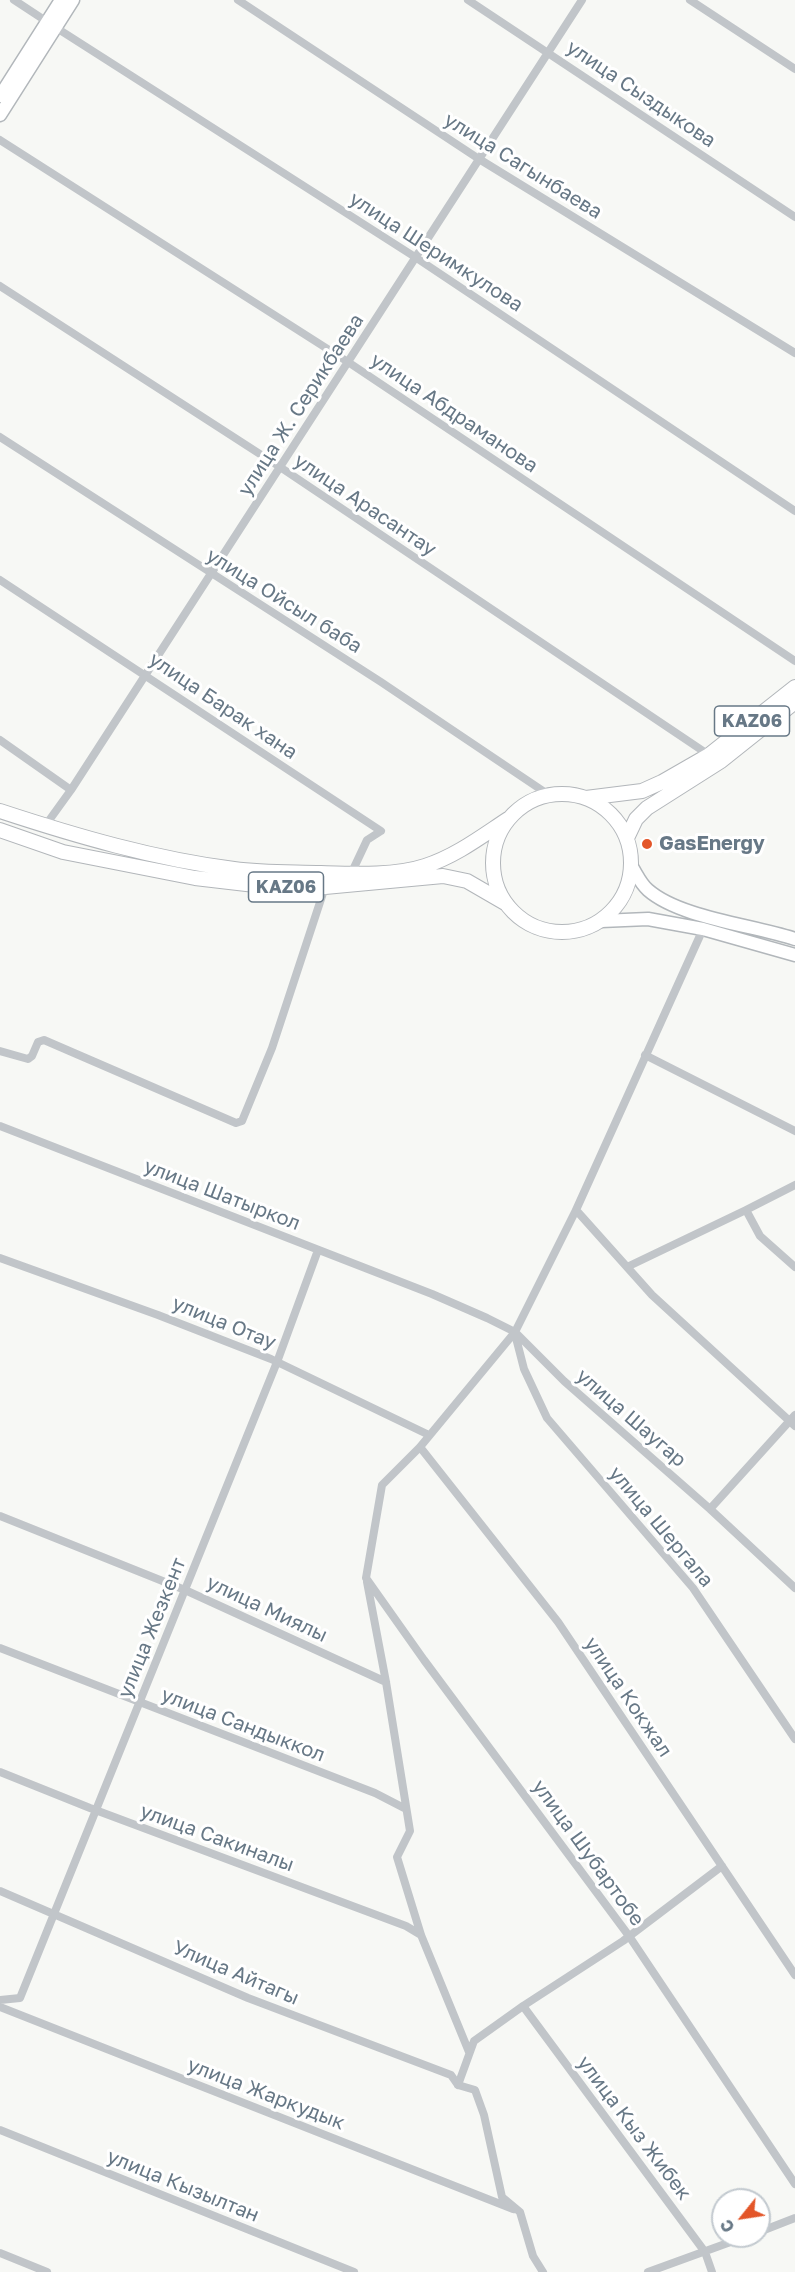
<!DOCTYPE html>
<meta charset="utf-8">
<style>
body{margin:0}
#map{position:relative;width:795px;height:2272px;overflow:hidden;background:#f7f8f5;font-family:"Golos Text",sans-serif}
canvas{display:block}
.north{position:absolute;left:711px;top:2188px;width:60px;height:60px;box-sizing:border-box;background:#fff;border:2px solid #c2c9cf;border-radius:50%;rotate:240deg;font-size:16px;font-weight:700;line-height:24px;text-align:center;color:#677886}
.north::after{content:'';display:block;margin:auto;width:21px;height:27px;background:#e35629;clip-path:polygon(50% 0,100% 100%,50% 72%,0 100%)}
</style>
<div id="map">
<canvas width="795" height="2272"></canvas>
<div class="north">С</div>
</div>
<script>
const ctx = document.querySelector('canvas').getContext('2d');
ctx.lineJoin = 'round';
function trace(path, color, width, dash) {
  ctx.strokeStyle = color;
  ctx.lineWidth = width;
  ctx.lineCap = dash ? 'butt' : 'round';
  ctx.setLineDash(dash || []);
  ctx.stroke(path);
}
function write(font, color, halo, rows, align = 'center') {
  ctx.font = font + ' "Golos Text",sans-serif';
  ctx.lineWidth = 6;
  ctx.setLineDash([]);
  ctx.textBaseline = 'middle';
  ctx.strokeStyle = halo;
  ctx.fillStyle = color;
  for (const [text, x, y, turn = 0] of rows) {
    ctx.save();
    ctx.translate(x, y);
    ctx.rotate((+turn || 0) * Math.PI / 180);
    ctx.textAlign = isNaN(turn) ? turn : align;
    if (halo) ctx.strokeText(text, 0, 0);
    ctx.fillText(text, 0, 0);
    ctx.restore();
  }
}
const primary = new Path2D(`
 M 0,96 L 61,0
 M 0,115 L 73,0
 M 632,867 C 637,875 641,884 648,890 C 680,918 753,925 795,939
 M 601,921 L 648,919 L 703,929 L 795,955`);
const highway = new Path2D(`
 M493 863a69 69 0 1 1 138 0a69 69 0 1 1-138 0Z
 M 586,798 L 642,791 L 662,782 L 709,755 L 795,687
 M 0,811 C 76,836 155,859 234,869 C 263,873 292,872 321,873 C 353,874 395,876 425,866 C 456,856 482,836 508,819
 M 0,830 L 63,852 L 195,878 L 272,887 L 325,887 L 443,876 L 467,881 L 505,903
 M 627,838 L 636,819 L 647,808 L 721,761 L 795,702`);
trace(primary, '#b2b7bb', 15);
trace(highway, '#b2b6ba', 16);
trace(new Path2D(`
 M 14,0 L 46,21
 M 238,0 L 479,159 L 795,353
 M 468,0 L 795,217
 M 690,0 L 795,69
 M 55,27 L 415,257 L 795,511
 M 0,140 L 348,362 L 795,661
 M 0,286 L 280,467 L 709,755
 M 0,437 L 381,682 L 549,795
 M 0,580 L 381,831 L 367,840 L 351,874
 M 0,740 L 71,790
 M 45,826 L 71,790 L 582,0
 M 703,929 L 576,1210 L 515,1332 L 420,1447 L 382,1485 L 366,1578 L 424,1660 L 629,1936 L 795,2184
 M 0,1051 L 28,1059 L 32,1056 L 38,1042 L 44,1040 L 236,1123 L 242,1121 L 272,1048 L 325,887
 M 645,1055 L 795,1131
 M 0,1126 L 432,1294 L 487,1318 L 515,1332 L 564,1381 L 710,1509 L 795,1588
 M 795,1185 L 746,1210 L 760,1236 L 795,1267
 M 576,1210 L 652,1295 L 795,1426
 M 0,1258 L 158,1315 L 271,1359 L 429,1435
 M 627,1267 L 746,1210
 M 515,1334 L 524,1369 L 547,1418 L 693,1588 L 795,1739
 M 420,1447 L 558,1622 L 795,1975
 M 710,1509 L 795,1415
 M 0,1516 L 185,1590 L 386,1682
 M 367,1582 L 386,1682 L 410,1831 L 397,1857 L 421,1935 L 469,2052
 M 0,1648 L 375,1793 L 406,1809
 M 0,1772 L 90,1808 L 406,1926 L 421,1935
 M 0,1891 L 248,1998 L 451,2075 L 458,2085
 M 0,2000 L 20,1998 L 277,1362 L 318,1250
 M 523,2006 L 705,2252 L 712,2272
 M 0,2007 L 513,2209
 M 0,2130 L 354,2272
 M 759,2232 L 795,2218
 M 0,2253 L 47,2272
 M 543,2272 L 533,2256 L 520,2212 L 502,2197 L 484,2115 L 475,2090 L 458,2085 L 474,2041 L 523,2006 L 623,1941 L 722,1866
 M 648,2272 L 747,2236`), '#c1c5c9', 8);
trace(primary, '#fff', 12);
trace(highway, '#fff', 14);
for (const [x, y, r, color] of [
 [647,844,6,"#e35629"]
]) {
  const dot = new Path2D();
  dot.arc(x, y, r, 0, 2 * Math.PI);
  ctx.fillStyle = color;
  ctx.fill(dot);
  trace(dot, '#fff', 2);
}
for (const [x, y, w] of [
 [752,721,75],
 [286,887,75]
]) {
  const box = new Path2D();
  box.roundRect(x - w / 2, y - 15, w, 30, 4.5);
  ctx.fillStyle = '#fff';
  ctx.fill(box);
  trace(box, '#677886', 1.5);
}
write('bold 18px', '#677886', null, [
 ["KАZ06",752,721],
 ["KАZ06",286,887]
]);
write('20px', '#677886', '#fff', [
 ["улица Сыздыкова",641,94,34],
 ["улица Сагынбаева",523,166,32],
 ["улица Шеримкулова",436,252,33],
 ["улица Ж. Серикбаева",301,405,-57],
 ["улица Абдраманова",454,413,34],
 ["улица Арасантау",365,505,34],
 ["улица Ойсыл баба",284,601,32],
 ["улица Барак хана",223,706,34],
 ["улица Шатыркол",222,1195,21],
 ["улица Отау",224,1323,22],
 ["улица Шаугар",631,1418,41],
 ["улица Шергала",661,1527,50],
 ["улица Миялы",267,1609,25],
 ["улица Жезкент",152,1628,-68],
 ["улица Кокжал",628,1697,56],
 ["улица Сандыккол",243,1725,21],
 ["улица Сакиналы",217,1838,20],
 ["улица Шубартобе",588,1853,54],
 ["Улица Айтагы",236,1973,23],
 ["улица Жаркудык",266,2094,21],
 ["улица Кыз Жибек",634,2128,53],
 ["улица Кызылтан",183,2186,22]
]);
write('bold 20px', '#677886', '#fff', [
 ["GasEnergy",659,844]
], 'left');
</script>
